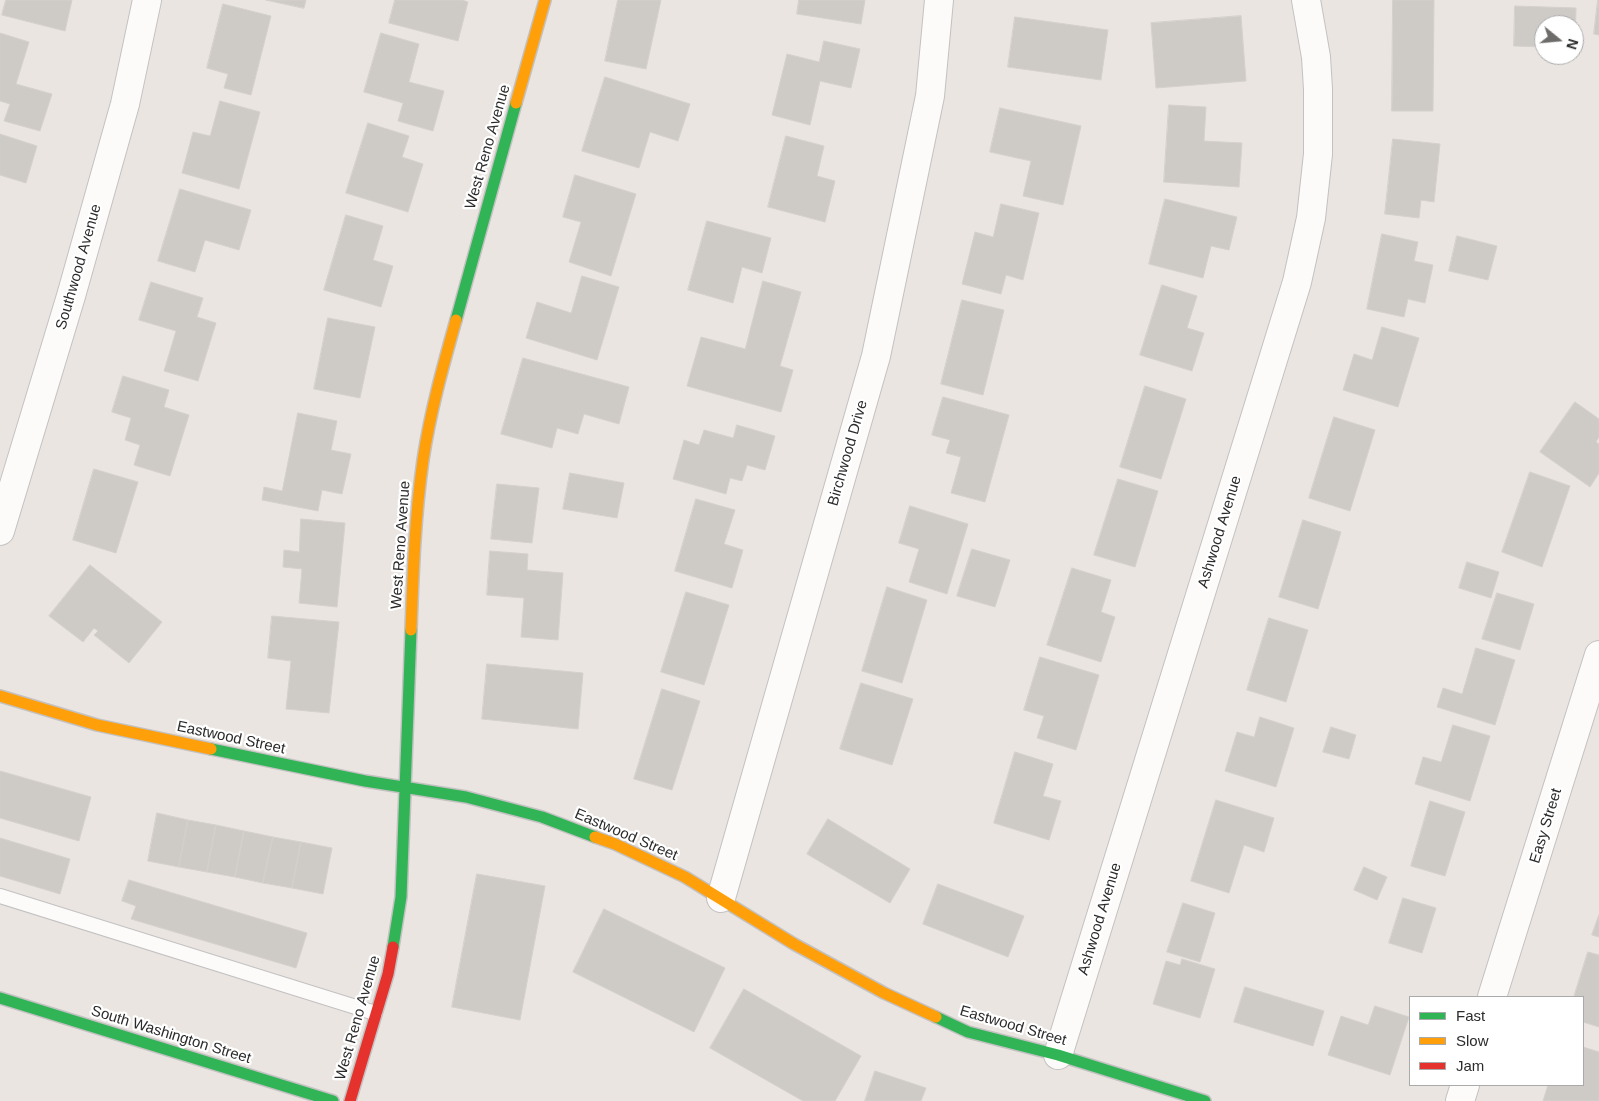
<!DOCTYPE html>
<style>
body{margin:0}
#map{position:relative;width:1599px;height:1101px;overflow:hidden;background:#eae5e0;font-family:Helvetica,sans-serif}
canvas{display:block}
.legend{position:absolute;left:1409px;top:996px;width:175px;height:90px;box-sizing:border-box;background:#fff;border:1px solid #aaa;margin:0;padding:6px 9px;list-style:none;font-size:15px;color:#2b2b2b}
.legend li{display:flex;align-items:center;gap:10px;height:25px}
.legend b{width:25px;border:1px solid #aaa}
.north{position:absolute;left:1534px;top:15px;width:50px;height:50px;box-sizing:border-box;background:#fff;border:1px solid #aaa;border-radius:50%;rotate:107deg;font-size:14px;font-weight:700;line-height:20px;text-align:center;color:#2b2b2b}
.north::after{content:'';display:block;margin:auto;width:18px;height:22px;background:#6e6c6a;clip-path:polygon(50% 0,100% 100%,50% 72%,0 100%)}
</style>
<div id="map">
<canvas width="1599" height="1101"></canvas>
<ul class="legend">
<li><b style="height:6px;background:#30b455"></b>Fast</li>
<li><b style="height:6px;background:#ff9f0a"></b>Slow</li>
<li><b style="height:6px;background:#e5322d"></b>Jam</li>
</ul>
<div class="north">N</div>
</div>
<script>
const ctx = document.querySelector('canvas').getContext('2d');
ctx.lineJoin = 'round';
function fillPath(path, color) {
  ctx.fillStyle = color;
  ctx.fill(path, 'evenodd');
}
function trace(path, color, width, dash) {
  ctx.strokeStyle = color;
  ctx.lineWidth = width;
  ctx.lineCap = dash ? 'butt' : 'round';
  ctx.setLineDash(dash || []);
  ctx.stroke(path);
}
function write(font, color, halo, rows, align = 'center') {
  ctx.font = font + ' Helvetica,sans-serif';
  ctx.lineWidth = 4.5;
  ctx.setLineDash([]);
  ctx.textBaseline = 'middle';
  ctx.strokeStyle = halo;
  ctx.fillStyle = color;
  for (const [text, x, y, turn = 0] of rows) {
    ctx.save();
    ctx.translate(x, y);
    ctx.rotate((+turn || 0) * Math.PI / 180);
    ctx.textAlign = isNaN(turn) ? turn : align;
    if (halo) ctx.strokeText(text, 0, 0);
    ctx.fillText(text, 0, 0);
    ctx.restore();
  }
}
const building = new Path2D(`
 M 6,0 L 72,0 L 65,31 L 2,15 Z
 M 266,0 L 306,0 L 304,8 Z
 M 395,0 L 462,0 L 468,2 L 458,41 L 389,23 Z
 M 618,0 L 661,0 L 646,69 L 605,61 Z
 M 799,0 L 865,0 L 861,24 L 797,14 Z
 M 1393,0 L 1434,0 L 1433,111 L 1392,111 Z
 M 1598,0 L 1599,0 L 1599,35 L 1594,34 Z
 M 223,4 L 271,16 L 251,95 L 224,88 L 228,74 L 207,68 Z
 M 1515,6 L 1576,8 L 1575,48 L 1574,25 L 1544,25 L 1544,47 L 1514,46 Z
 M 1241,16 L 1246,81 L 1156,88 L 1151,23 Z
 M 1015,17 L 1108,30 L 1101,80 L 1008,67 Z
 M 0,33 L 29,42 L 16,84 L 52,94 L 40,131 L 4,121 L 10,104 L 0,101 Z
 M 381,33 L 419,44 L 409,82 L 444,91 L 433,131 L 398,121 L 403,103 L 364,92 Z
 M 824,41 L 860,49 L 851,88 L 820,81 L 810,125 L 772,115 L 787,54 L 819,62 Z
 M 605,77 L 690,104 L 678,141 L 650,132 L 639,168 L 582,151 Z
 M 220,101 L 260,112 L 239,189 L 182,173 L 193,132 L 210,136 Z
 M 1169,105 L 1206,107 L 1204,141 L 1242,143 L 1239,187 L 1164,182 Z
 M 1000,108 L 1081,126 L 1063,205 L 1023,196 L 1031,161 L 990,152 Z
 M 368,123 L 409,136 L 402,157 L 423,164 L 408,212 L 346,193 Z
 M 0,134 L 37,146 L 26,183 L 0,175 Z
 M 786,136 L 824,146 L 817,176 L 835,181 L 825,222 L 768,207 Z
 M 1393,139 L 1440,144 L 1434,202 L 1421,200 L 1419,218 L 1385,214 Z
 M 575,175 L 636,194 L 611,276 L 569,262 L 581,222 L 563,217 Z
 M 180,189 L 251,210 L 239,250 L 205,240 L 195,272 L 158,261 Z
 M 1165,199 L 1237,217 L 1229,250 L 1211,246 L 1203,278 L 1149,264 Z
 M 1001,204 L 1039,213 L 1023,280 L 1006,275 L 1001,294 L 962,284 L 975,232 L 993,237 Z
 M 346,215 L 383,226 L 373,260 L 393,266 L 381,307 L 324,290 Z
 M 707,221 L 771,238 L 762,273 L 742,267 L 733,303 L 688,290 Z
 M 1382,234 L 1418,242 L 1414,261 L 1433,265 L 1425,303 L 1408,299 L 1404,317 L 1367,309 Z
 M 1457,236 L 1497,246 L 1488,280 L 1449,271 Z
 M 582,276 L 619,287 L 597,360 L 526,338 L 537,302 L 571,313 Z
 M 763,281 L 801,292 L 780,366 L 793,370 L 781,412 L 687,386 L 701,337 L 745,349 Z
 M 151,282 L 203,298 L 197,317 L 216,323 L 198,381 L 164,371 L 176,331 L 139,320 Z
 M 1162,285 L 1197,296 L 1187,328 L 1204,333 L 1192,371 L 1140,355 Z
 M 962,300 L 1004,310 L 983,395 L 941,384 Z
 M 328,318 L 375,327 L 360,398 L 314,389 Z
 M 1382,327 L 1419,338 L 1398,407 L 1343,390 L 1354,354 L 1372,360 Z
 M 523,358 L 629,387 L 619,424 L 584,414 L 578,434 L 557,428 L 552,448 L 501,434 Z
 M 123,376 L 169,390 L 164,407 L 189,415 L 170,476 L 134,465 L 140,445 L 125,440 L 131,418 L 112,412 Z
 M 1145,386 L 1186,399 L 1161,479 L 1120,467 Z
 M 943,397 L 1009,415 L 985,502 L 951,493 L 961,457 L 946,453 L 950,440 L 932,435 Z
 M 1575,402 L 1599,419 L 1599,437 L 1596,442 L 1599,444 L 1599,473 L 1590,487 L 1540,452 Z
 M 298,413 L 337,421 L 331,450 L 351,454 L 342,494 L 322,490 L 318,511 L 262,500 L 264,487 L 282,491 Z
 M 1334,417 L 1375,430 L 1350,511 L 1309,498 Z
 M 737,425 L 775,436 L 765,470 L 747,465 L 742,481 L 730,478 L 726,494 L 673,479 L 684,440 L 699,445 L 704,430 L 733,438 Z
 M 94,469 L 138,482 L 116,553 L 73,540 Z
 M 1530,472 L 1570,486 L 1542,567 L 1502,552 Z
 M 570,473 L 624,483 L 617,518 L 563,509 Z
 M 1118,479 L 1158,491 L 1135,567 L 1094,555 Z
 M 497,484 L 539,488 L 532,543 L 491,539 Z
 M 696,499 L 735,510 L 724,544 L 743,550 L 732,588 L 675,571 Z
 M 910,506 L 968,524 L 947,594 L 909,582 L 919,549 L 899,543 Z
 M 301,519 L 345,523 L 337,607 L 299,603 L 302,569 L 283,567 L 284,550 L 299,552 Z
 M 1303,520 L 1341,532 L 1318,609 L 1279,597 Z
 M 972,549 L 1010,560 L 995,607 L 957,596 Z
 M 490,551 L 528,554 L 527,570 L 563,573 L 558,640 L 521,637 L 524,598 L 487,595 Z
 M 1467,562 L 1499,572 L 1491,598 L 1459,588 Z
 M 90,565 L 162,622 L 129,663 L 94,635 L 98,631 L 94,628 L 83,642 L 49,616 Z
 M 1072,568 L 1111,580 L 1101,612 L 1115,617 L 1101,662 L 1047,645 Z
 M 887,587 L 927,600 L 902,683 L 862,671 Z
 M 686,592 L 729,605 L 704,685 L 661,672 Z
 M 1497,593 L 1534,604 L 1520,650 L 1482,639 Z
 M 272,616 L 339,622 L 329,713 L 286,709 L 291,661 L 268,658 Z
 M 1269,618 L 1308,630 L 1286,702 L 1247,690 Z
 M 1476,648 L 1515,660 L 1495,725 L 1437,707 L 1443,688 L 1462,694 Z
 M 1040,657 L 1099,675 L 1076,750 L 1037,738 L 1044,716 L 1024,710 Z
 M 487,664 L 583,673 L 578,729 L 482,719 Z
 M 861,683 L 913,699 L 892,765 L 840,749 Z
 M 662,689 L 700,701 L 672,790 L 634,779 Z
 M 1260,717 L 1294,728 L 1276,787 L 1225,771 L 1237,732 L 1254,737 Z
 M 1453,725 L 1490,736 L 1470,801 L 1415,784 L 1423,757 L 1441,762 Z
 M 1331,727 L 1356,735 L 1349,759 L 1323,752 Z
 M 1015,752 L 1053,764 L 1043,796 L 1061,801 L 1049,840 L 994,823 Z
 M 0,771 L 91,797 L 79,841 L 0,818 Z
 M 1216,800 L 1274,818 L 1264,852 L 1244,845 L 1229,893 L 1191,881 Z
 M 1430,801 L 1465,812 L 1445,876 L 1411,866 Z
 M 157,813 L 188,820 L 179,867 L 148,861 Z
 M 828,819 L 910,869 L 890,903 L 807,854 Z
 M 188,820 L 216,825 L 207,872 L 179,867 Z
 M 216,825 L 244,831 L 235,877 L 207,872 Z
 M 244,831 L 273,837 L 263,883 L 235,877 Z
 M 273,837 L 301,842 L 292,888 L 263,883 Z
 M 0,838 L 70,859 L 60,894 L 0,876 Z
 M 301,842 L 332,848 L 323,894 L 292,888 Z
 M 1364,867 L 1387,877 L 1377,900 L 1354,890 Z
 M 477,874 L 545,886 L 520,1020 L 452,1007 Z
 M 129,880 L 307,933 L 296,968 L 131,919 L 136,906 L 122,901 Z
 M 938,884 L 1024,916 L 1008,957 L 923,924 Z
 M 1403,898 L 1436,908 L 1422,953 L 1389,943 Z
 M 1183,903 L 1215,913 L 1200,962 L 1167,952 Z
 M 604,909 L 725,968 L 694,1032 L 573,972 Z
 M 1599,915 L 1599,937 L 1592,935 Z
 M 1588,952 L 1599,955 L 1599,1027 L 1583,1022 L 1583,997 L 1574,997 Z
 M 1182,959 L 1215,969 L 1200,1018 L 1153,1004 L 1166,961 L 1180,965 Z
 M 1245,987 L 1324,1011 L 1313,1046 L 1234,1022 Z
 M 744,989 L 861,1056 L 835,1101 L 803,1101 L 710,1048 Z
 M 1375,1006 L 1409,1017 L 1390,1075 L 1328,1055 L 1341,1016 L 1368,1025 Z
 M 1583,1047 L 1599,1052 L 1599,1101 L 1543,1101 L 1548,1085 L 1583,1085 Z
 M 875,1071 L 926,1088 L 921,1101 L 865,1101 Z`);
fillPath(building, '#cecbc7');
trace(building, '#d5d0cc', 1);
const lane = new Path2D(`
 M 0,896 L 375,1013`);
const street = new Path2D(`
 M 0,531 L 71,296 L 125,104 L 147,0
 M 721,898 L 876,356 L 930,96 L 939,0
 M 1492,997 L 1599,655
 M 1058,1055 L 1297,282 L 1311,218 L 1318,154 L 1318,89 L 1316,57 L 1306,0
 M 1460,1101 L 1465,1085`);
const fast = new Path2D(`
 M 456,320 L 516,103
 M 211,749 L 365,781 L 466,797 L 542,817 L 595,837
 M 393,947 L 401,897 L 411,630
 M 0,998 L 333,1101
 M 936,1017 L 968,1032 L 1058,1055 L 1205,1101`);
const slow = new Path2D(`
 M 516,103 L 545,0
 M 411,630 C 413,573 415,516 423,460 C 430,413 443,366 456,320
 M 0,696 L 97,725 L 211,749
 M 595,837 L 615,844 L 685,877 L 794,944 L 884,993 L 936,1017`);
const jam = new Path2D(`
 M 350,1101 L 388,974 L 393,947`);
trace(lane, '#c3c1c2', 16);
trace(street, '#c3c1c2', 30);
trace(fast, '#c3c1c2', 14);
trace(slow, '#c3c1c2', 14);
trace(jam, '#c3c1c2', 14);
trace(lane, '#fcfbfa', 14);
trace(street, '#fcfbfa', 28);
trace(fast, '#30b455', 11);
trace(slow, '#ff9f0a', 11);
trace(jam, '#e5322d', 11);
write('15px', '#2b2b2b', '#fff', [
 ["West Reno Avenue",488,147,-74],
 ["Southwood Avenue",79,267,-74],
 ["Birchwood Drive",848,453,-74],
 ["Ashwood Avenue",1220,532,-73],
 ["West Reno Avenue",401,545,-86],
 ["Eastwood Street",231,738,12],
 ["Easy Street",1546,826,-73],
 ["Eastwood Street",626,835,23],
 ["Ashwood Avenue",1100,919,-73],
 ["West Reno Avenue",358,1018,-74],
 ["Eastwood Street",1013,1026,16],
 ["South Washington Street",171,1035,17]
]);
</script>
